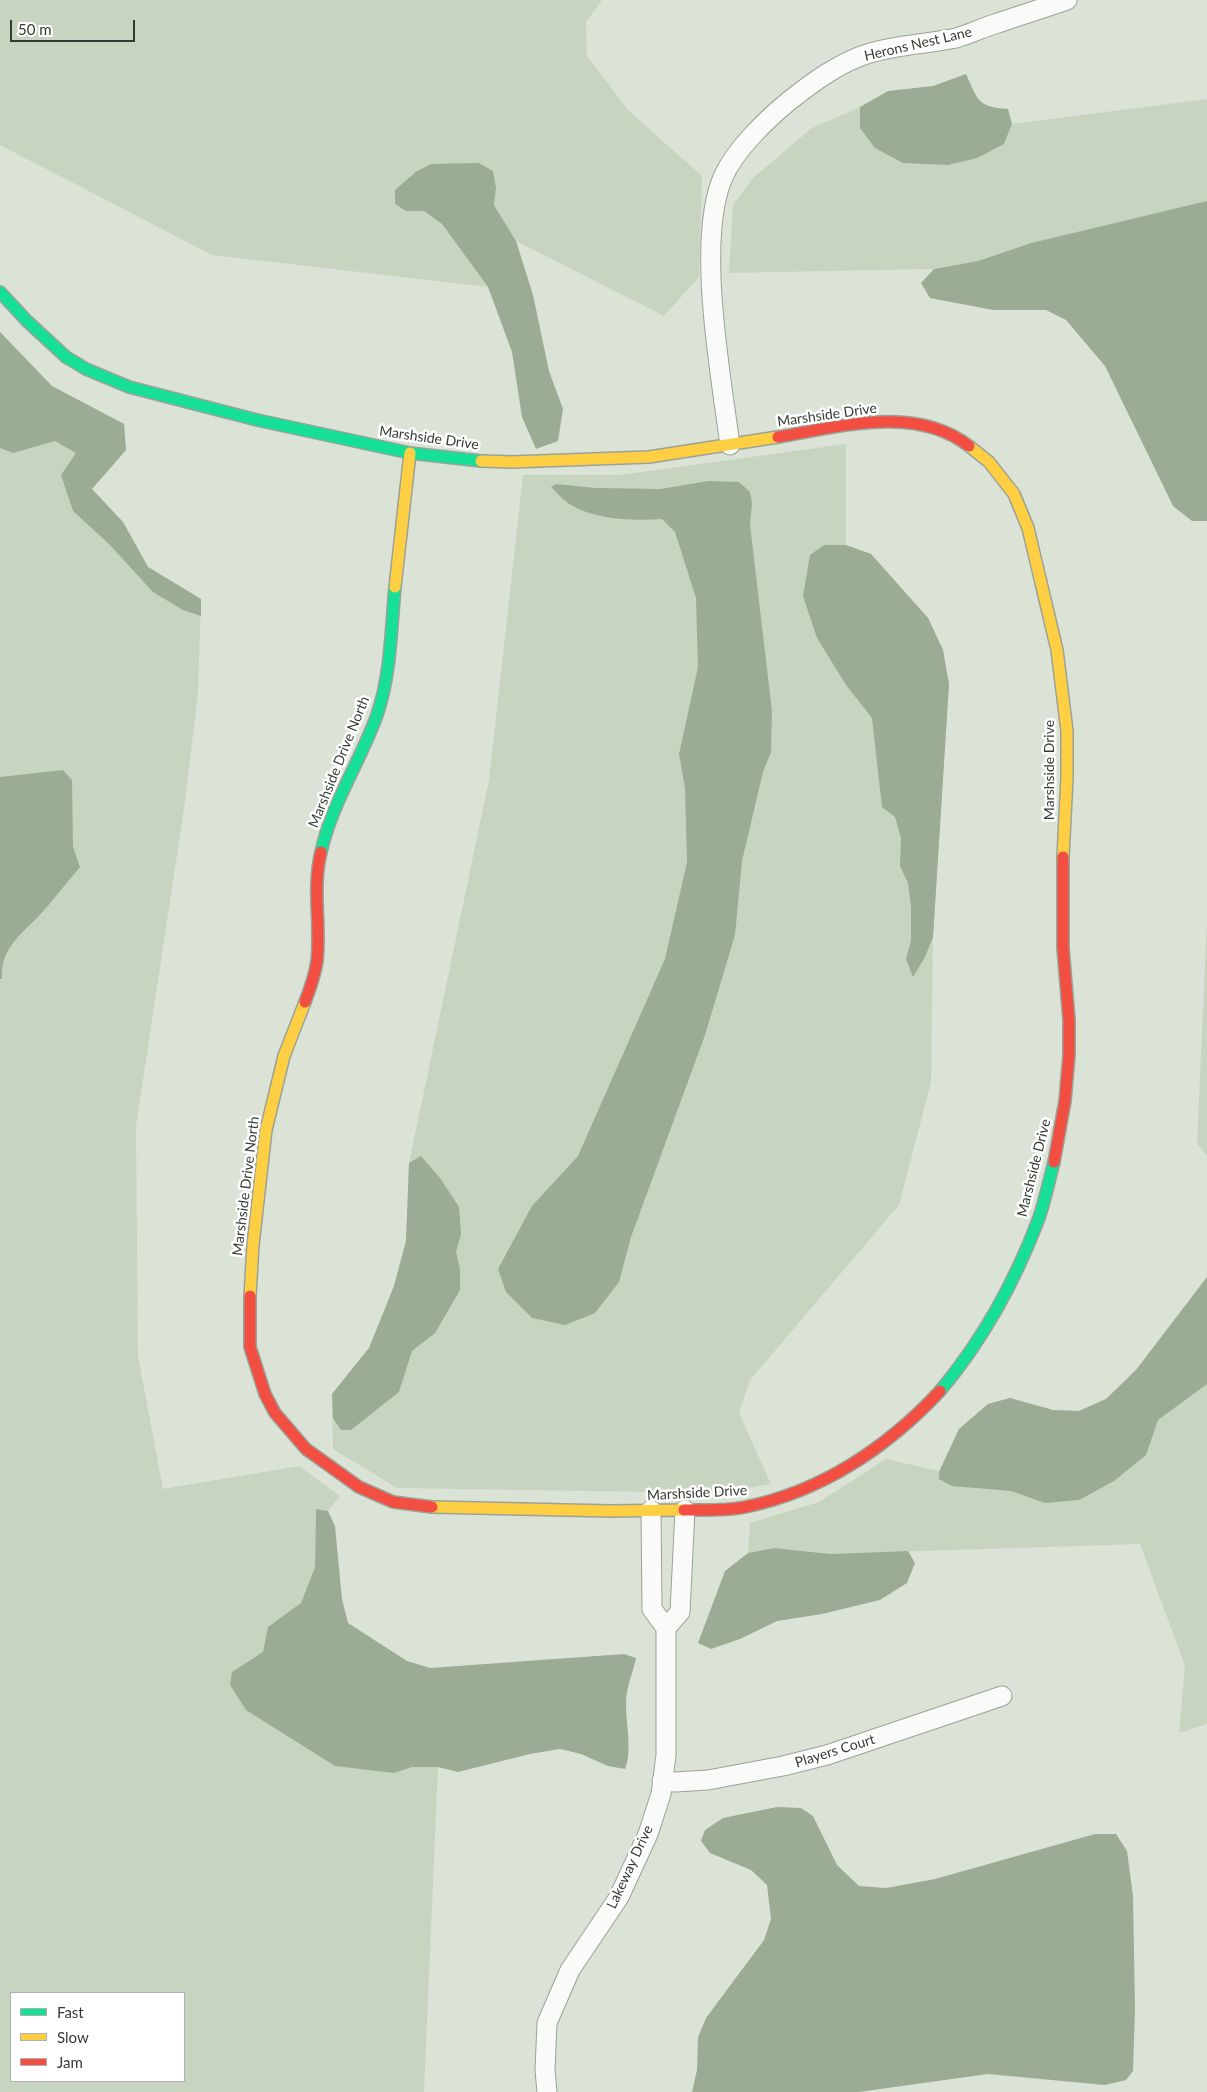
<!DOCTYPE html>
<style>
body{margin:0}
#map{position:relative;width:1207px;height:2092px;overflow:hidden;background:#dbe3d7;font-family:Lato,sans-serif}
canvas{display:block}
.legend{position:absolute;left:10px;top:1992px;width:175px;height:90px;box-sizing:border-box;background:#fff;border:1px solid #aeb1ad;margin:0;padding:6px 9px;list-style:none;font-size:15px;color:#353b32}
.legend li{display:flex;align-items:center;gap:10px;height:25px}
.legend b{width:25px;border:1px solid #aeb1ad}
.scale{position:absolute;left:10px;top:20px;width:125px;height:22px;box-sizing:border-box;border:2px solid #353b32;border-top:0;padding-left:6px;font-size:15px;line-height:18px;white-space:nowrap;color:#353b32;-webkit-text-stroke:4px #fff;paint-order:stroke}
</style>
<div id="map">
<canvas width="1207" height="2092"></canvas>
<ul class="legend">
<li><b style="height:6px;background:#16e098"></b>Fast</li>
<li><b style="height:6px;background:#ffcf43"></b>Slow</li>
<li><b style="height:6px;background:#f24e42"></b>Jam</li>
</ul>
<div class="scale">50 m</div>
</div>
<script>
const ctx = document.querySelector('canvas').getContext('2d');
ctx.lineJoin = 'round';
function fillPath(path, color) {
  ctx.fillStyle = color;
  ctx.fill(path, 'evenodd');
}
function trace(path, color, width, dash) {
  ctx.strokeStyle = color;
  ctx.lineWidth = width;
  ctx.lineCap = dash ? 'butt' : 'round';
  ctx.setLineDash(dash || []);
  ctx.stroke(path);
}
function write(font, color, halo, rows, align = 'center') {
  ctx.font = font + ' Lato,sans-serif';
  ctx.lineWidth = 5;
  ctx.setLineDash([]);
  ctx.textBaseline = 'middle';
  ctx.strokeStyle = halo;
  ctx.fillStyle = color;
  for (const [text, x, y, turn = 0] of rows) {
    ctx.save();
    ctx.translate(x, y);
    ctx.rotate((+turn || 0) * Math.PI / 180);
    ctx.textAlign = isNaN(turn) ? turn : align;
    if (halo) ctx.strokeText(text, 0, 0);
    ctx.fillText(text, 0, 0);
    ctx.restore();
  }
}
fillPath(new Path2D(`
 M 0,0 L 602,0 L 586,22 L 587,56 L 628,110 L 702,176 L 699,277 L 664,316 L 516,241 L 494,205 L 496,188 L 406,210 L 424,211 L 442,224 L 488,287 L 212,255 L 0,145 Z
 M 1207,99 L 1207,201 L 1205,202 L 1031,243 L 978,261 L 934,269 L 729,273 L 733,205 L 754,177 L 812,128 L 860,107 L 860,128 L 1004,144 L 1012,124 Z
 M 0,332 L 52,386 L 124,424 L 126,450 L 92,489 L 123,522 L 148,567 L 201,599 L 198,693 L 185,802 L 136,1126 L 138,1356 L 163,1489 L 299,1466 L 340,1496 L 328,1511 L 316,1509 L 315,1567 L 301,1603 L 438,1767 L 424,2092 L 0,2092 ZM 11,1993 L 184,1993 L 184,2081 L 11,2081 Z
 M 846,444 L 846,545 L 871,554 L 928,618 L 943,650 L 949,684 L 933,937 L 931,1082 L 899,1205 L 750,1380 L 739,1413 L 771,1484 L 718,1493 L 397,1488 L 333,1449 L 332,1394 L 369,1348 L 394,1286 L 406,1241 L 409,1163 L 489,780 L 523,475 L 620,475 Z
 M 1207,919 L 1207,1156 L 1197,1143 Z
 M 1207,1277 L 1207,1724 L 1179,1733 L 1185,1666 L 1140,1544 L 831,1554 L 774,1548 L 748,1553 L 750,1523 L 819,1502 L 886,1459 L 939,1471 L 959,1429 L 988,1404 L 1010,1398 L 1053,1410 L 1079,1411 L 1106,1399 L 1136,1370 Z`), '#c7d5c0');
fillPath(new Path2D(`
 M 966,74 C 978,100 977,107 1008,109 L 1012,124 L 1004,144 L 977,158 L 948,165 L 903,163 L 875,148 L 860,128 L 860,107 L 888,91 L 933,86 Z
 M 479,163 L 493,171 L 496,188 L 494,205 L 516,241 L 533,295 L 549,371 L 563,409 L 558,441 L 536,449 L 522,417 L 512,352 L 488,287 L 442,224 L 424,211 L 406,211 L 395,204 L 395,190 L 417,171 L 431,164 Z
 M 1207,201 L 1207,521 L 1192,521 L 1173,506 L 1105,366 L 1066,320 L 1046,310 L 993,310 L 930,298 L 921,283 L 934,269 L 978,261 L 1031,243 Z
 M 0,332 L 52,386 L 124,424 L 126,450 L 92,489 L 123,522 L 148,567 L 201,599 L 201,616 L 183,610 L 153,592 L 109,544 L 73,511 L 61,475 L 76,453 L 55,441 L 13,453 L 0,448 Z
 M 708,481 L 739,482 L 750,492 L 752,503 L 750,525 L 772,711 L 771,752 L 763,772 L 742,861 L 735,935 L 705,1035 L 631,1237 L 619,1282 L 595,1313 L 565,1325 L 532,1318 L 506,1292 L 498,1269 L 532,1206 L 578,1156 L 665,959 L 687,862 L 685,788 L 679,754 L 698,667 L 696,598 L 675,532 L 662,519 C 633,521 597,520 571,505 C 564,501 557,493 551,487 L 556,484 L 596,488 L 660,489 Z
 M 824,545 L 846,545 L 871,554 L 928,618 L 943,650 L 949,684 L 933,937 L 925,957 L 913,977 L 906,959 L 911,941 L 911,907 L 908,883 L 900,866 L 901,838 L 895,817 L 882,807 L 872,718 L 846,685 L 817,638 L 803,596 L 810,555 Z
 M 63,770 L 72,780 L 73,847 L 80,867 C 65,884 52,902 37,918 C 19,936 0,950 2,979 L 0,979 L 0,777 Z
 M 421,1156 L 440,1178 L 459,1207 L 461,1234 L 456,1252 L 460,1269 L 460,1290 L 435,1333 L 412,1351 L 399,1392 L 351,1430 L 341,1430 L 333,1418 L 332,1394 L 369,1348 L 394,1286 L 406,1241 L 409,1163 Z
 M 1207,1277 L 1207,1384 L 1158,1420 L 1146,1455 L 1114,1481 L 1079,1500 L 1045,1503 L 1011,1491 L 952,1486 L 939,1479 L 939,1472 L 959,1429 L 988,1404 L 1010,1398 L 1053,1410 L 1079,1411 L 1106,1399 L 1136,1370 Z
 M 316,1509 L 328,1511 L 335,1526 L 342,1599 L 348,1623 L 407,1661 L 430,1668 L 624,1654 L 636,1658 C 634,1669 629,1680 627,1692 C 623,1716 634,1748 625,1769 L 608,1766 L 581,1754 L 560,1749 L 530,1754 L 458,1772 L 438,1767 L 412,1767 L 394,1773 L 335,1766 L 246,1710 L 230,1685 L 232,1672 L 263,1652 L 268,1627 L 301,1603 L 315,1567 Z
 M 774,1548 L 831,1554 L 908,1551 L 915,1563 L 907,1583 L 880,1600 L 822,1614 L 777,1621 L 740,1639 L 711,1649 L 698,1643 L 725,1571 L 748,1553 Z
 M 777,1807 L 801,1808 L 813,1816 L 837,1865 L 859,1886 L 886,1888 L 935,1879 L 1095,1834 L 1116,1834 L 1127,1851 L 1133,1896 L 1135,2009 L 1133,2071 L 1126,2080 L 1105,2085 L 988,2074 L 859,2092 L 692,2092 L 697,2070 L 698,2037 L 706,2018 L 764,1940 L 771,1919 L 767,1885 L 751,1870 L 710,1853 L 701,1841 L 705,1830 L 723,1818 Z`), '#9cab94');
const street = new Path2D(`
 M 730,445 C 721,376 695,237 724,175 C 736,149 767,119 789,101 C 813,82 840,62 870,53 C 898,45 927,44 956,38 C 970,34 984,27 998,23 C 1021,15 1044,8 1067,0
 M 666,1628 L 680,1612 L 685,1510
 M 662,1781 L 675,1782 L 708,1780 L 783,1766 L 827,1755 L 1002,1696
 M 547,2092 L 545,2070 L 547,2023 L 570,1970 L 619,1897 L 648,1834 L 661,1794 L 666,1755 L 666,1628 L 652,1609 L 651,1510`);
const fast = new Path2D(`
 M 0,292 L 27,321 L 66,357 L 86,369 L 129,387 L 257,420 L 410,453 L 481,461
 M 321,852 C 332,803 360,762 377,715 C 391,674 391,629 395,587
 M 940,1391 C 982,1341 1016,1279 1039,1218 C 1045,1200 1049,1181 1054,1162`);
const slow = new Path2D(`
 M 969,446 L 989,462 L 1014,494 L 1028,528 L 1057,650 L 1067,731 L 1067,777 L 1063,857
 M 481,461 L 512,462 L 649,457 L 778,437
 M 395,587 L 410,453
 M 250,1296 L 253,1245 L 266,1130 L 284,1056 L 305,1002
 M 432,1507 L 610,1511 L 684,1510`);
const jam = new Path2D(`
 M 778,437 C 839,427 915,404 969,446
 M 305,1002 C 310,989 315,975 317,961 C 321,925 312,889 321,852
 M 1054,1162 L 1065,1101 L 1069,1055 L 1069,1020 L 1063,948 L 1063,857
 M 250,1296 L 250,1347 L 265,1394 L 275,1413 L 306,1449 L 359,1487 L 393,1502 L 432,1507
 M 684,1510 C 704,1510 726,1511 745,1507 C 821,1492 888,1447 940,1391`);
trace(street, '#9ba298', 21);
trace(fast, '#9ba298', 14);
trace(slow, '#9ba298', 14);
trace(jam, '#9ba298', 14);
trace(street, '#fafbf9', 19);
trace(fast, '#16e098', 11);
trace(slow, '#ffcf43', 11);
trace(jam, '#f24e42', 11);
write('14px', '#353b32', '#fff', [
 ["Herons Nest Lane",918,44,-13],
 ["Marshside Drive",827,415,-8],
 ["Marshside Drive",429,438,8],
 ["Marshside Drive North",339,762,-68],
 ["Marshside Drive",1049,770,-90],
 ["Marshside Drive",1034,1168,-76],
 ["Marshside Drive North",246,1186,-83],
 ["Marshside Drive",697,1493,-3],
 ["Players Court",835,1751,-17],
 ["Lakeway Drive",630,1867,-65]
]);
</script>
